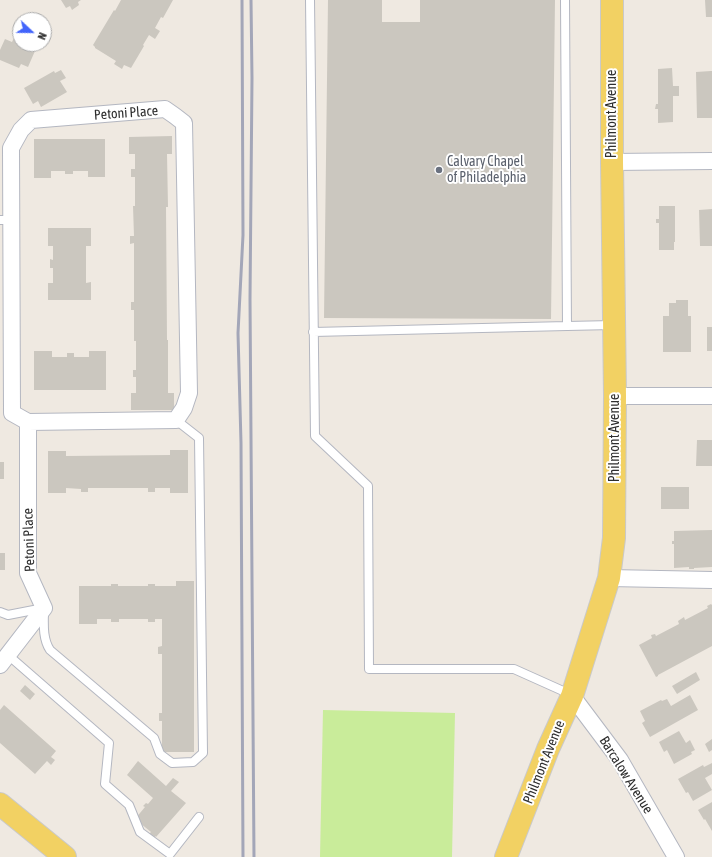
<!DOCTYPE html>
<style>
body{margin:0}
#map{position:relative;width:712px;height:857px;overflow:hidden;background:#efe9e1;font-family:"Asap Condensed",sans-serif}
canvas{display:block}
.north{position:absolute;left:12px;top:12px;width:40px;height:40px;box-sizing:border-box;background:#fff;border:1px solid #ababab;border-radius:50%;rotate:112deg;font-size:11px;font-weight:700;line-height:16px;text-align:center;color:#2e2e2e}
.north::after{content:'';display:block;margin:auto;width:14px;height:18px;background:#4264fb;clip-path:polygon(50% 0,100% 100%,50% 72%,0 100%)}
</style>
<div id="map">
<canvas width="712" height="857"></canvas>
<div class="north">N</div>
</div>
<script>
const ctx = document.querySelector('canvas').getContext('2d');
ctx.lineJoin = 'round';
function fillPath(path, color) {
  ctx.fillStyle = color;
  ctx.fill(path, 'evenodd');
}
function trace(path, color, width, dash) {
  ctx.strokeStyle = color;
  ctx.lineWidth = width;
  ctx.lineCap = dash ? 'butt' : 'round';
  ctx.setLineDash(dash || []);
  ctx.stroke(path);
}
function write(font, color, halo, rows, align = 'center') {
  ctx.font = font + ' "Asap Condensed",sans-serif';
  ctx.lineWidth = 4;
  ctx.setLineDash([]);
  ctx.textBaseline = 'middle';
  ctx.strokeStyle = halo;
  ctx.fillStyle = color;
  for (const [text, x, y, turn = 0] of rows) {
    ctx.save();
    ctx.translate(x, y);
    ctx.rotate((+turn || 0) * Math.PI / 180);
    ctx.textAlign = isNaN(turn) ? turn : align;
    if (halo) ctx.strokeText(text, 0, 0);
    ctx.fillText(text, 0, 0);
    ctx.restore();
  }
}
fillPath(new Path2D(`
 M 323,710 L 455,713 L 452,857 L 320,857 Z`), '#c9ec9a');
fillPath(new Path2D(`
 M 61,0 L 81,0 L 78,2 L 79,5 L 72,10 L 70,6 L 66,8 Z
 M 121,0 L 173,0 L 163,18 L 161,17 L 155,28 L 160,31 L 155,39 L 149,35 L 143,45 L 144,46 L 131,68 L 124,65 L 122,69 L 114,64 L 116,61 L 95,48 L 95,47 L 93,45 L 114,10 L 115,11 Z
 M 328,0 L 382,0 L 382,22 L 420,22 L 420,0 L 555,0 L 551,319 L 324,318 Z
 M 705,0 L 712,0 L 712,17 L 706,17 Z
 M 20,25 L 20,44 L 38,44 L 28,67 L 21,64 L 19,68 L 0,60 L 0,50 L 5,39 L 12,42 Z
 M 672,68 L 673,86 L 679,86 L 679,96 L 673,96 L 673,122 L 658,123 L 658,109 L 655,109 L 656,104 L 658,104 L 658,69 Z
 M 61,70 L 66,78 L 60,81 L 67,92 L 41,107 L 38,101 L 33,104 L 24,88 L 54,71 L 55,73 Z
 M 711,71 L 712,71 L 712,118 L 697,118 L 696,72 Z
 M 172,136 L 172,154 L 167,154 L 168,207 L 166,207 L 167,340 L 168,340 L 168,393 L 174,393 L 174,410 L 131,410 L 131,393 L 136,393 L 136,377 L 133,377 L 133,370 L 136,370 L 136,341 L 134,341 L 134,310 L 131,310 L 131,302 L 134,302 L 134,243 L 130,244 L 130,236 L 134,236 L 133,206 L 135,206 L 135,177 L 131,177 L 131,169 L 135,169 L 135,154 L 129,154 L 129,137 Z
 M 34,139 L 105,139 L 105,177 L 88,177 L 88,171 L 73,171 L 73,174 L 65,174 L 65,171 L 51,171 L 51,178 L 34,178 Z
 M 659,206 L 675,206 L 675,242 L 674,242 L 674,250 L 659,250 L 659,223 L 656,223 L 656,219 L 659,219 Z
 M 712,209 L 712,246 L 700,246 L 699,210 Z
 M 48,228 L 91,228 L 91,246 L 86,246 L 86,283 L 91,282 L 91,300 L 48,300 L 48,283 L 53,283 L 53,268 L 50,268 L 50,259 L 53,260 L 53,246 L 48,246 Z
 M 676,300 L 688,300 L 688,316 L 691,316 L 691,352 L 663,352 L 663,316 L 669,316 L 669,303 L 676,303 Z
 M 707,327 L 712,327 L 712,351 L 707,351 Z
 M 34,351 L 52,351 L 52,357 L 67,357 L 67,353 L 74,353 L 74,357 L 89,357 L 89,351 L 106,351 L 106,390 L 34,390 Z
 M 697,440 L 712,440 L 712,466 L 696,466 Z
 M 170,450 L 188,450 L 188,493 L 170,493 L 170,488 L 155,488 L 155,492 L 148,492 L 148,488 L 88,488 L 88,492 L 81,492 L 81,489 L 66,488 L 66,493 L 48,493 L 48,451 L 66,451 L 66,456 L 170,455 Z
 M 0,462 L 4,462 L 4,479 L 0,479 Z
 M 661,487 L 689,487 L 689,509 L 661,509 Z
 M 712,530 L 712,567 L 694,568 L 694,569 L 689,569 L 689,567 L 674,568 L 674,544 L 672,544 L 672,541 L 674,541 L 674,531 Z
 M 0,553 L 5,553 L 5,570 L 0,570 Z
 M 176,581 L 194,581 L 194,752 L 162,752 L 162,721 L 159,721 L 159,713 L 162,713 L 162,654 L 158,654 L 158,647 L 162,646 L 162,619 L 155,619 L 155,622 L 148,622 L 148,619 L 119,619 L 119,622 L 111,622 L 111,619 L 97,619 L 97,624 L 79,624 L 79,586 L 111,586 L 111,584 L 118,584 L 118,586 L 148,586 L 148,584 L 155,584 L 155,586 L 176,586 Z
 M 711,604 L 712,605 L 712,646 L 658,675 L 658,676 L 656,677 L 639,645 L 652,638 L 651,635 L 655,634 L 656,636 L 679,624 L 678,621 L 684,617 L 685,620 L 708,608 L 707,606 Z
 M 696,672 L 700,680 L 677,694 L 672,686 Z
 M 25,685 L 35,694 L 30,700 L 20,691 Z
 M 690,695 L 698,710 L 650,737 L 642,723 L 645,721 L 640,711 L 661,700 L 662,701 L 667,699 L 671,706 Z
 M 4,705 L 56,751 L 51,757 L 55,760 L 51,765 L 47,761 L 35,774 L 0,743 L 0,710 Z
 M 679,731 L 686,743 L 690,740 L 695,750 L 691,752 L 692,754 L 674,764 L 667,750 L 664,752 L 659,742 Z
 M 712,739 L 712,750 L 709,752 L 705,744 Z
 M 138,761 L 166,786 L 173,778 L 179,782 L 171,791 L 186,803 L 156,837 L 156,836 L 154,838 L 149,834 L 151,832 L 135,819 L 145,807 L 143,806 L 146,803 L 148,804 L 153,798 L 127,775 Z
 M 712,763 L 712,774 L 705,778 L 712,790 L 693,801 L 688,792 L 686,793 L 678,779 L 703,765 L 704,767 Z
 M 712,802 L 712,831 L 705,819 L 704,820 L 698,810 Z`), '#cbc7bf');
const service = new Path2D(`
 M 310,0 L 315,436 L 368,486 L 369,669 L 514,669 L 572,695
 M 565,0 L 567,326 L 613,325
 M 0,220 L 11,220
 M 313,332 L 567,326
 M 0,612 L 8,615 L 44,608 C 44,622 42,638 50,650 L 154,738 L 160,754 L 172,763 L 193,762 L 203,753 L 199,438 L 176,420
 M 8,655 L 109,743 L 105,784 L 129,805 L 140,832 L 170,854 L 199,817`);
const minor = new Path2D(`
 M 612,162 L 712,161
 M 615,396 L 712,396
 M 609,578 L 712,580
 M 0,665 L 44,608 L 28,573 L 28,422 L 12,413 L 11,148 L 21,130 L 31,120 L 165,109 L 175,116 L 184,123 L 189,393 L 184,408 L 176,420 L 28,422
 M 572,696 L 620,760 L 676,857`);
const primary = new Path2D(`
 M 0,804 L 65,857
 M 506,857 L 548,749 L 572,696 L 609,578 L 614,538 L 615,396 L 612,162 L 612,0`);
trace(service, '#b4b7c1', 10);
trace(minor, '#b4b7c1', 18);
trace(primary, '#c9c9c9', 24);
trace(service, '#fff', 8);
trace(minor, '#fff', 16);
trace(primary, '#f2d163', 22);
trace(new Path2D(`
 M 242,0 L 243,235 L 238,333 L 241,443 L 243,857
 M 251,0 L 252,78 L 250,299 L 254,857`), '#a3a6b8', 3);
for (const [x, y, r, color] of [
 [439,170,4,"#6b7280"]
]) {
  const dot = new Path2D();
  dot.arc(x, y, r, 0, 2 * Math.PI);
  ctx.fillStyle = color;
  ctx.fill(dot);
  trace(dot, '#fff', 1.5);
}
write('14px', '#2e2e2e', '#fff', [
 ["Petoni Place",126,113,-4],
 ["Philmont Avenue",612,114,-90],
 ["Philmont Avenue",615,438,-90],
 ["Petoni Place",29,540,-92],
 ["Philmont Avenue",544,762,-68],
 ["Barcalow Avenue",626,775,58]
]);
write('14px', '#5b616d', '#fff', [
 ["Calvary Chapel",447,162],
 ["of Philadelphia",447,178]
], 'left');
</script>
